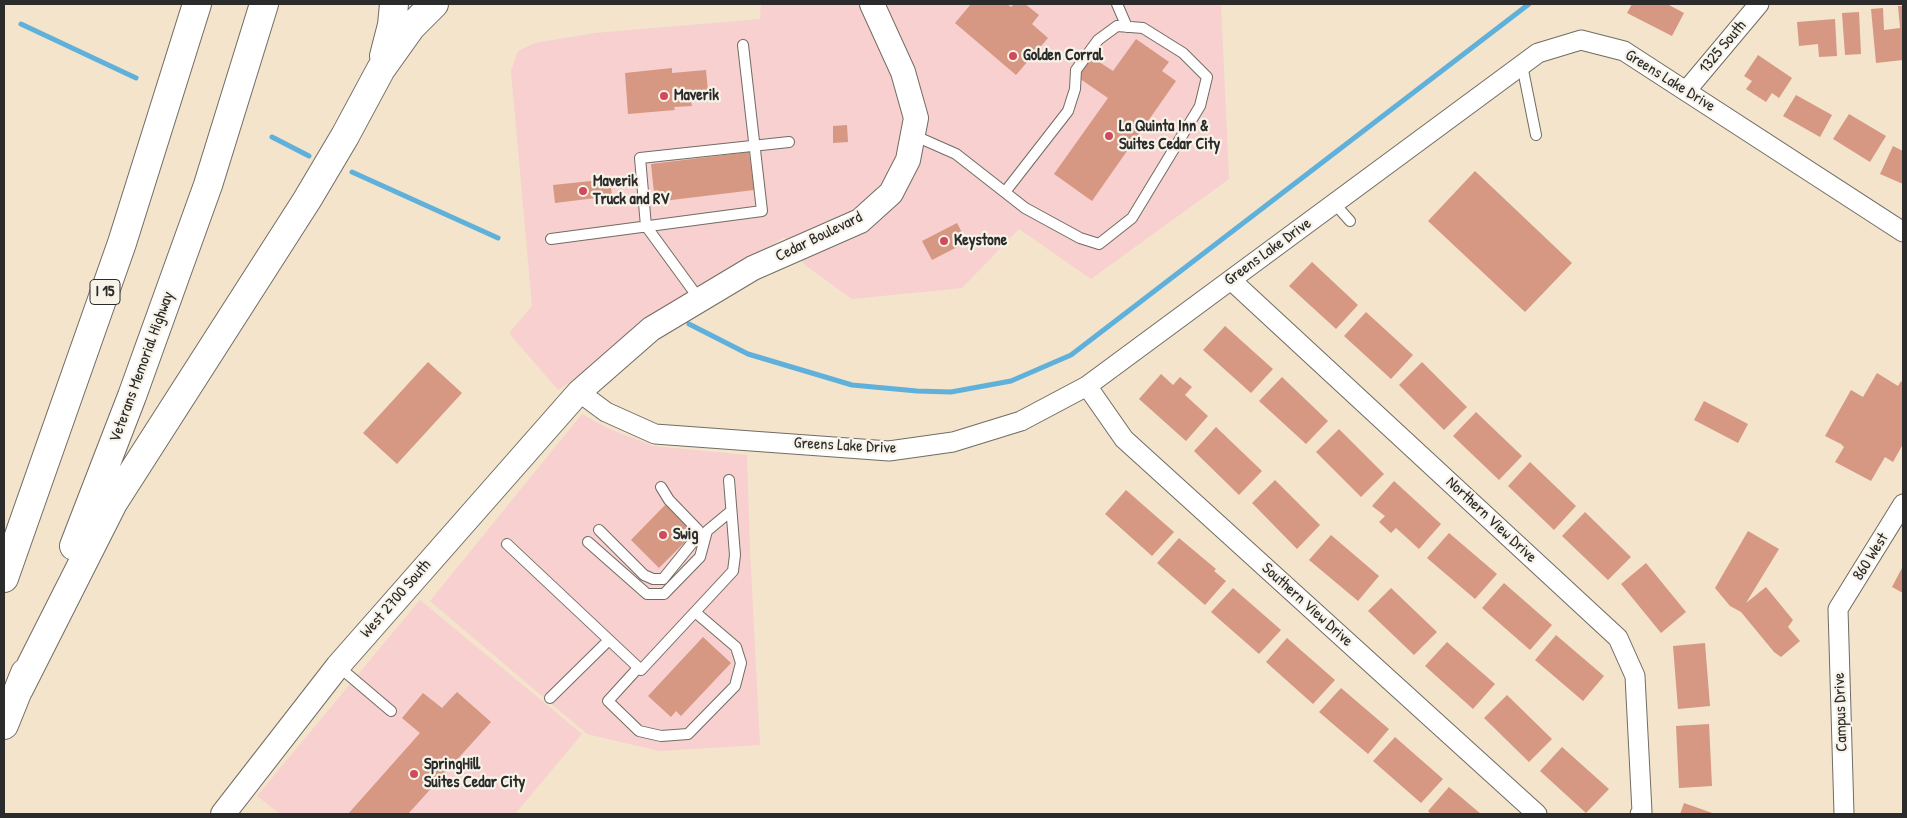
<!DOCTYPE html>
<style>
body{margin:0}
#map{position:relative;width:1907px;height:818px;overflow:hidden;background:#f3e4cb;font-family:"Patrick Hand",sans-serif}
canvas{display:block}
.frame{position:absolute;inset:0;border:5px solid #2b2b2b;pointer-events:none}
</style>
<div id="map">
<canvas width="1907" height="818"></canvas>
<div class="frame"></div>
</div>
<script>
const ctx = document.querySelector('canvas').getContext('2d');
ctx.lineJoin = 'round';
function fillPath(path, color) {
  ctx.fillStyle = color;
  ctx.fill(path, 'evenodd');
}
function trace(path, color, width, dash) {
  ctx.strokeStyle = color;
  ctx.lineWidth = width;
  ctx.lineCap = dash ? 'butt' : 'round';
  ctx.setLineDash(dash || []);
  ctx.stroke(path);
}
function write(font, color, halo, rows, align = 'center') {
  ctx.font = font + ' "Patrick Hand",sans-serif';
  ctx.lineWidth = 4.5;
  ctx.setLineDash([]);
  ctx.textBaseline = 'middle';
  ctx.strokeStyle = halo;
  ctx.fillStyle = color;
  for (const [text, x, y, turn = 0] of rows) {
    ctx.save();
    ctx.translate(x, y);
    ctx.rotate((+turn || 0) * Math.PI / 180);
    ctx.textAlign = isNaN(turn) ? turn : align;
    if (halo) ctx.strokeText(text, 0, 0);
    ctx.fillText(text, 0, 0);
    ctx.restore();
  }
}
fillPath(new Path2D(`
 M 761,4 L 1221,4 L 1229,179 L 1091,279 L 1019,229 L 962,288 L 852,299 L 805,265 L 784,237 L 558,390 L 509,333 L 532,306 L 511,71 L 518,51 L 535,43 L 595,33 L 760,19 Z
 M 582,414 L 607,428 L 653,446 L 747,455 L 750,551 L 760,745 L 659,751 L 587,734 L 430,601 Z
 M 420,600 L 582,734 L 515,814 L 280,814 L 257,796 Z`), '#f7d0cf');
trace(new Path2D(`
 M 21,24 L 136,78
 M 272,137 L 309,156
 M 352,172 L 498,238
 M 689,324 L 748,354 L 852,385 L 917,391 L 951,392 L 1011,381 L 1071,355 L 1529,4`), '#5fb0da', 5);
fillPath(new Path2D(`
 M 971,4 L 1007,4 L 1011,7 L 1014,4 L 1025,4 L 1039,15 L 1032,24 L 1048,38 L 1016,75 L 955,23 Z
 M 1632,4 L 1667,4 L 1684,13 L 1672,36 L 1627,13 Z
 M 1898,6 L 1903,6 L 1903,60 L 1876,63 L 1871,9 L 1883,8 L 1884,30 L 1900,28 Z
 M 1859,12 L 1861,54 L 1845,55 L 1842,13 Z
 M 1835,19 L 1837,56 L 1819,57 L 1818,44 L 1799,46 L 1797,22 Z
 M 1136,39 L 1169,62 L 1162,71 L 1176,81 L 1092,201 L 1054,174 L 1108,98 L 1076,76 L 1090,56 L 1113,71 Z
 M 1758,55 L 1792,78 L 1779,98 L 1772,93 L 1766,102 L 1746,89 L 1752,81 L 1744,76 Z
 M 672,68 L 672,73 L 706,70 L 708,91 L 701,91 L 702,101 L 691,102 L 692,106 L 674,107 L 675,110 L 628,114 L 625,73 Z
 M 1796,95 L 1832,115 L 1820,137 L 1783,116 Z
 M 1849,114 L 1886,136 L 1870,162 L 1833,139 Z
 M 847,125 L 848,142 L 833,143 L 833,126 Z
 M 1893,146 L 1903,151 L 1903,184 L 1880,174 Z
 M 749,152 L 754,190 L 655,202 L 651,164 Z
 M 1475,171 L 1572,263 L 1525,312 L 1428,221 Z
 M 610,179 L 612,196 L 555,203 L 553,185 Z
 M 957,223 L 967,242 L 932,260 L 922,241 Z
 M 1312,262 L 1358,305 L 1336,329 L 1289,286 Z
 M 1366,312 L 1413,355 L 1391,379 L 1344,336 Z
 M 1225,326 L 1273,369 L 1251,393 L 1203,350 Z
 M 428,362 L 462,393 L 397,464 L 363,433 Z
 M 1422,362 L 1467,407 L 1444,430 L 1399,385 Z
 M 1877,373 L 1898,386 L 1901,381 L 1903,383 L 1903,444 L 1893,462 L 1885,457 L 1871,481 L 1835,462 L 1844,447 L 1841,444 L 1825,436 L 1851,390 L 1863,397 Z
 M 1161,374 L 1173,385 L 1180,377 L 1192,387 L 1185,395 L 1208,416 L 1186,441 L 1139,399 Z
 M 1282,377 L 1328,421 L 1306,444 L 1259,401 Z
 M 1704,401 L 1748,424 L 1738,443 L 1694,420 Z
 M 1476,412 L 1522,456 L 1499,480 L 1453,436 Z
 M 1216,427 L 1262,471 L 1239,495 L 1194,451 Z
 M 1339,429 L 1384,474 L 1361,497 L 1316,452 Z
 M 1530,462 L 1576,506 L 1554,530 L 1508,486 Z
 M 1275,480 L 1320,525 L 1297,549 L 1252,503 Z
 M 1394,481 L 1441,524 L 1419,549 L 1396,528 L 1391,533 L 1379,522 L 1385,516 L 1372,506 Z
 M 1126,490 L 1174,532 L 1152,556 L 1105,514 Z
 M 667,503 L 696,531 L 659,568 L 631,540 Z
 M 1585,512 L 1631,557 L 1608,580 L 1562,536 Z
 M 1748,531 L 1779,549 L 1746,603 L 1766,587 L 1793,620 L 1788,627 L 1800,641 L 1781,657 L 1774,652 L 1741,612 L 1730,606 L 1715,588 Z
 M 1449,533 L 1497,574 L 1475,599 L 1427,558 Z
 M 1331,535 L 1379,576 L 1358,601 L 1309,560 Z
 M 1179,538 L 1216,569 L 1214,571 L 1226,581 L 1205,605 L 1157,563 Z
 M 1646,563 L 1686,612 L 1661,633 L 1621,584 Z
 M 1903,566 L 1903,593 L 1892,587 Z
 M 1504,583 L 1552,625 L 1530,650 L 1482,608 Z
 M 1233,588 L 1281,630 L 1259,654 L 1211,612 Z
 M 1391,588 L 1437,632 L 1414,655 L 1368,611 Z
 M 1556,635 L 1604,676 L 1583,701 L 1535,660 Z
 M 703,637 L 731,663 L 681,716 L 676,711 L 671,717 L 648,696 Z
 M 1287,638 L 1335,680 L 1313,704 L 1266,662 Z
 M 1447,642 L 1495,684 L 1473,709 L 1425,666 Z
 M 1705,643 L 1710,706 L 1678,709 L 1673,646 Z
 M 1341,688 L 1389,729 L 1368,754 L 1319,712 Z
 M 457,692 L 491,722 L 408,814 L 348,814 L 420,733 L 402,718 L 423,693 L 442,708 Z
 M 1507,695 L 1552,739 L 1529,762 L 1484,718 Z
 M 1709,724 L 1712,786 L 1679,788 L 1676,726 Z
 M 1395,737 L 1443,779 L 1421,803 L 1373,761 Z
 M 1562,747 L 1609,789 L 1586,813 L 1540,771 Z
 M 1449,787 L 1481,814 L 1431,814 L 1428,811 Z
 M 1684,803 L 1715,814 L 1680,814 Z`), '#d69783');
const service = new Path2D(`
 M 1117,4 L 1127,27
 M 1522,65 L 1536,135
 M 913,135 L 956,154 L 1025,208 L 1080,238 L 1099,244 L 1132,218 L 1200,106 L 1207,77 L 1183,53 L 1143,28 L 1117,26 L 1098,40 L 1076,70 L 1075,89 L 1068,111 L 1005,192
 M 1334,203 L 1350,221
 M 551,239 L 762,211 L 743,45
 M 700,300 L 646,226 L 640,158 L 789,142
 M 599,530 L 644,575 L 653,579 L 663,579 L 697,537 L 698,530 L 669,500 L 661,487
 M 588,542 L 647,594 L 664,594 L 700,557 L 707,531 L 731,511
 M 507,544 L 641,670 L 733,571 L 735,555 L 729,480
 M 338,666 L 391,711
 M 638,668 L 608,701 L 639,731 L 661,736 L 688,734 L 735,686 L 741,663 L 736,647 L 695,612
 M 550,698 L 609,640`);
const minor = new Path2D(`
 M 1686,91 L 1759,4
 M 1231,280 L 1618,638 L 1635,676 L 1642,812 L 1640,814
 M 1087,386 L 1124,439 L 1537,814
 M 579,392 L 606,412 L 655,434 L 889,451 L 953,442 L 1021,421 L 1087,386 L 1538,53 L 1581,40 L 1624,51 L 1903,232
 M 1844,814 L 1838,609 L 1903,504`);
const tertiary = new Path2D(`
 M 223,814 L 338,666 L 579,392 L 651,329 L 753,268 L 860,221 L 891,193 L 908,160 L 916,118 L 903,72 L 872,4`);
const motorway = new Path2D(`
 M 384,56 L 392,25 L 394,4
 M 74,546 L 132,396 L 208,185 L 264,4
 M 4,578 L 122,243 L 197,4
 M 19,689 L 113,503 L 307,200 L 345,136 L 381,69 L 411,27 L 434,4
 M 4,725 L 25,673`);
trace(service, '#716c63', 12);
trace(minor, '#716c63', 21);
trace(tertiary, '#716c63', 26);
trace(motorway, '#716c63', 30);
trace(service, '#fff', 10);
trace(minor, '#fff', 19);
trace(tertiary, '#fff', 24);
trace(motorway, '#fff', 28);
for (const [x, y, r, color] of [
 [1013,56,5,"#d1495b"],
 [664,96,5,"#d1495b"],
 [1109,136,5,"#d1495b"],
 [583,191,5,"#d1495b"],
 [944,241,5,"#d1495b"],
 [663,535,5,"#d1495b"],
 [414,774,5,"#d1495b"]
]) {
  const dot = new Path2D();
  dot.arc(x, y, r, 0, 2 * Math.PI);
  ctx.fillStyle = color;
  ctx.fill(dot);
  trace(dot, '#f7f3e8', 2);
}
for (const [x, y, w] of [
 [105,292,30]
]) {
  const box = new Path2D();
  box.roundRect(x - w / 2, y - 12.5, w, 25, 4);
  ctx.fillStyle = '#f7f3e8';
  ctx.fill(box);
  trace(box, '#2b2b2b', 1);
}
write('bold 15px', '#2b2b2b', null, [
 ["I 15",105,292]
]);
write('16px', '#2b2b2b', '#f7f3e8', [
 ["1325 South",1723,47,-50],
 ["Greens Lake Drive",1670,81,32],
 ["Cedar Boulevard",819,237,-26],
 ["Greens Lake Drive",1268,252,-36],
 ["Veterans Memorial Highway",142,367,-70],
 ["Greens Lake Drive",845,446,3],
 ["Northern View Drive",1491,520,43],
 ["860 West",1871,557,-58],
 ["West 2700 South",396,599,-49],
 ["Southern View Drive",1307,605,42],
 ["Campus Drive",1841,712,-92]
]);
write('bold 16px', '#2b2b2b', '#f7f3e8', [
 ["Golden Corral",1023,56],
 ["Maverik",674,96],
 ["La Quinta Inn &",1119,127],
 ["Suites Cedar City",1119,145],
 ["Maverik",593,182],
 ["Truck and RV",593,200],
 ["Keystone",954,241],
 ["Swig",673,535],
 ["SpringHill",424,765],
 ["Suites Cedar City",424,783]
], 'left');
</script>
